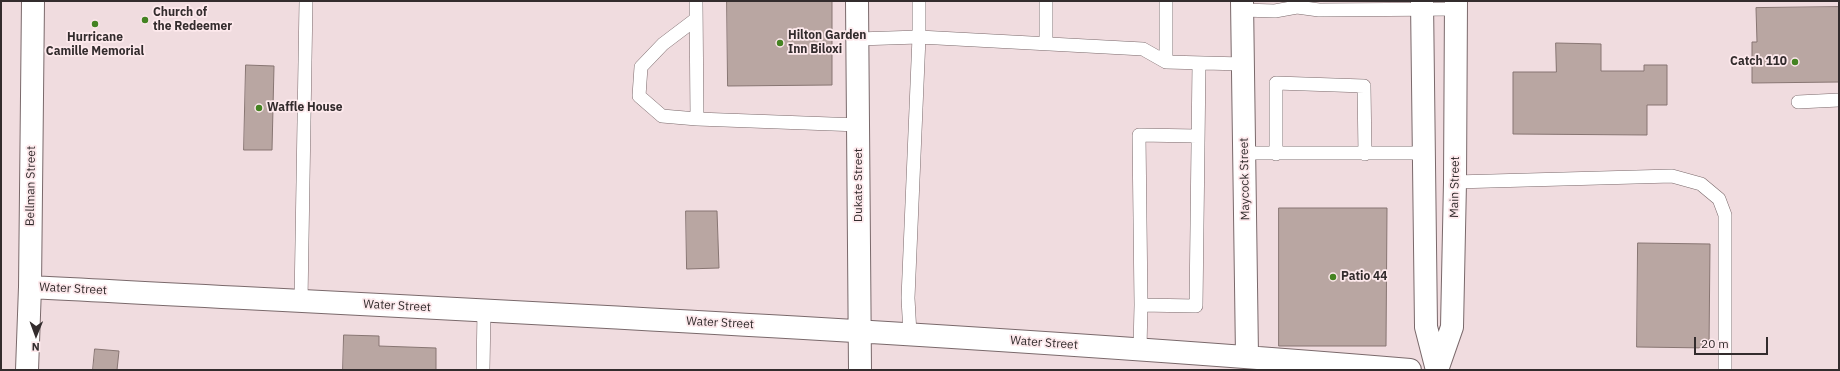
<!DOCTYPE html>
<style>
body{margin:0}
#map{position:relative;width:1840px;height:371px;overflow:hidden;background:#f0dcdf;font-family:"IBM Plex Sans",sans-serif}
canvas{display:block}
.frame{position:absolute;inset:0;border:2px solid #332c2d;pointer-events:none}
.north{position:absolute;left:16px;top:315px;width:40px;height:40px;-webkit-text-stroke:3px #fde9ec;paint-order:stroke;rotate:181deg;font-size:11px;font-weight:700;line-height:16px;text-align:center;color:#332c2d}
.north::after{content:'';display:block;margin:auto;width:14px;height:18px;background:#332c2d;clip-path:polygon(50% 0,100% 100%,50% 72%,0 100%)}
.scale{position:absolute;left:1694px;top:337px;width:74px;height:18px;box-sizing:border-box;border:2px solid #332c2d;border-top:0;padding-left:5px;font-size:12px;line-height:14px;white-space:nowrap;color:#332c2d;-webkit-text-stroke:3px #fde9ec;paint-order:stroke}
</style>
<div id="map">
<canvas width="1840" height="371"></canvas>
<div class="frame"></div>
<div class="north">N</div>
<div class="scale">20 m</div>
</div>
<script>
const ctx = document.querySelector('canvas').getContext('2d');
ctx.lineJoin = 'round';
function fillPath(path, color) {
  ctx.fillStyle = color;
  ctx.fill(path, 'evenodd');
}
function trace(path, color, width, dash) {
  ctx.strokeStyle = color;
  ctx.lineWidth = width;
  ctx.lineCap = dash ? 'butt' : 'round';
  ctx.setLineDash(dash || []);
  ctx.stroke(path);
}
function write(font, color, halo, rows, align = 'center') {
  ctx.font = font + ' "IBM Plex Sans",sans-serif';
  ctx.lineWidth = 3.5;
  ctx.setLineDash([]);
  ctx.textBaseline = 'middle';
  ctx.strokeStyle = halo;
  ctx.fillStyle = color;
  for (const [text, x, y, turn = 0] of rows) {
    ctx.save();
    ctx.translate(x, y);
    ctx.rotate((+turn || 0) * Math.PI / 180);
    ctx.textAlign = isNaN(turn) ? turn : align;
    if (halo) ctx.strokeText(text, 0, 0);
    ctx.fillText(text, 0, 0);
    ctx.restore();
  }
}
const building = new Path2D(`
 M 727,1 L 832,1 L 832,85 L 728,86 Z
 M 1839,7 L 1839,82 L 1752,83 L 1752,42 L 1757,42 L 1756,8 Z
 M 1556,43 L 1601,44 L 1601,71 L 1644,71 L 1644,65 L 1667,65 L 1667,105 L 1647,105 L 1647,135 L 1513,134 L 1513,72 L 1556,72 Z
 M 246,65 L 274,66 L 272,150 L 244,150 Z
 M 1279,208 L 1387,208 L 1386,346 L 1279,346 Z
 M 686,211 L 717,211 L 719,268 L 687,269 Z
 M 1638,243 L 1710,244 L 1709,348 L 1637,347 Z
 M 344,335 L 379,336 L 379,346 L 436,348 L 436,370 L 343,370 Z
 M 95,349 L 119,351 L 117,370 L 93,370 Z`);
fillPath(building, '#b9a6a2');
trace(building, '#877572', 1);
const service = new Path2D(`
 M 696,1 L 697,119 L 859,125
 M 1297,1 L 1297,7 L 1319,10 L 1456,9
 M 1242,10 L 1275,11 L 1297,7
 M 696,19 L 663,44 L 641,67 L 639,96 L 662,116 L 697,119
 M 858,39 L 919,37 L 1143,49 L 1166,62 L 1243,64
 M 1046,43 L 1046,1
 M 1166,62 L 1166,1
 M 1798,102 L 1839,100
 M 1197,136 L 1139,135 L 1141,305 L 1196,306 L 1199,64
 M 1244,153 L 1424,153
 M 1276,154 L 1276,83 L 1364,86 L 1365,154
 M 1455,182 L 1672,176 L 1701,184 L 1719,199 L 1725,215 L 1725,370
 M 301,301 L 306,1
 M 910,334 L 908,298 L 919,37 L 919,1
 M 1140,349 L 1141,305
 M 483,370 L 484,311`);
const minor = new Path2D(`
 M 857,1 L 860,370
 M 1242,1 L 1247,356
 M 30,287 C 490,311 951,332 1410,370
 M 27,370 L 30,287 L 33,1`);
const tertiary = new Path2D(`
 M 1422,1 L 1426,327 L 1437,370
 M 1437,370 L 1452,327 L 1455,182 L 1456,1`);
trace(service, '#7a696b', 14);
trace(minor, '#7a696b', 24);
trace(tertiary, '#7a696b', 24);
trace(service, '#fff', 13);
trace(minor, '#fff', 22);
trace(tertiary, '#fff', 22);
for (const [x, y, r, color] of [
 [145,20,4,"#448322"],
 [95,24,4,"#448322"],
 [780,43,4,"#448322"],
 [1795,62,4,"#448322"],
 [259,108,4,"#448322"],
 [1333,277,4,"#448322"]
]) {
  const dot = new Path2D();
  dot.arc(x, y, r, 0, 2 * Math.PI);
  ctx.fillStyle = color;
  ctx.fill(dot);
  trace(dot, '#fde9ec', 1.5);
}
write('bold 12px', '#332c2d', '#fde9ec', [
 ["Church of",153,13],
 ["the Redeemer",153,27],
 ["Hilton Garden",788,36],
 ["Inn Biloxi",788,50],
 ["Hurricane",95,38,"center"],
 ["Camille Memorial",95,52,"center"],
 ["Catch 110",1787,62,"right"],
 ["Waffle House",267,108],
 ["Patio 44",1341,277]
], 'left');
write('12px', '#332c2d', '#fde9ec', [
 ["Maycock Street",1245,179,-91],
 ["Dukate Street",859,185,-90],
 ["Bellman Street",31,186,-89],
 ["Main Street",1455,187,-89],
 ["Water Street",73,289,3],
 ["Water Street",397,306,3],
 ["Water Street",720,323,3],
 ["Water Street",1044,343,4]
]);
</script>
